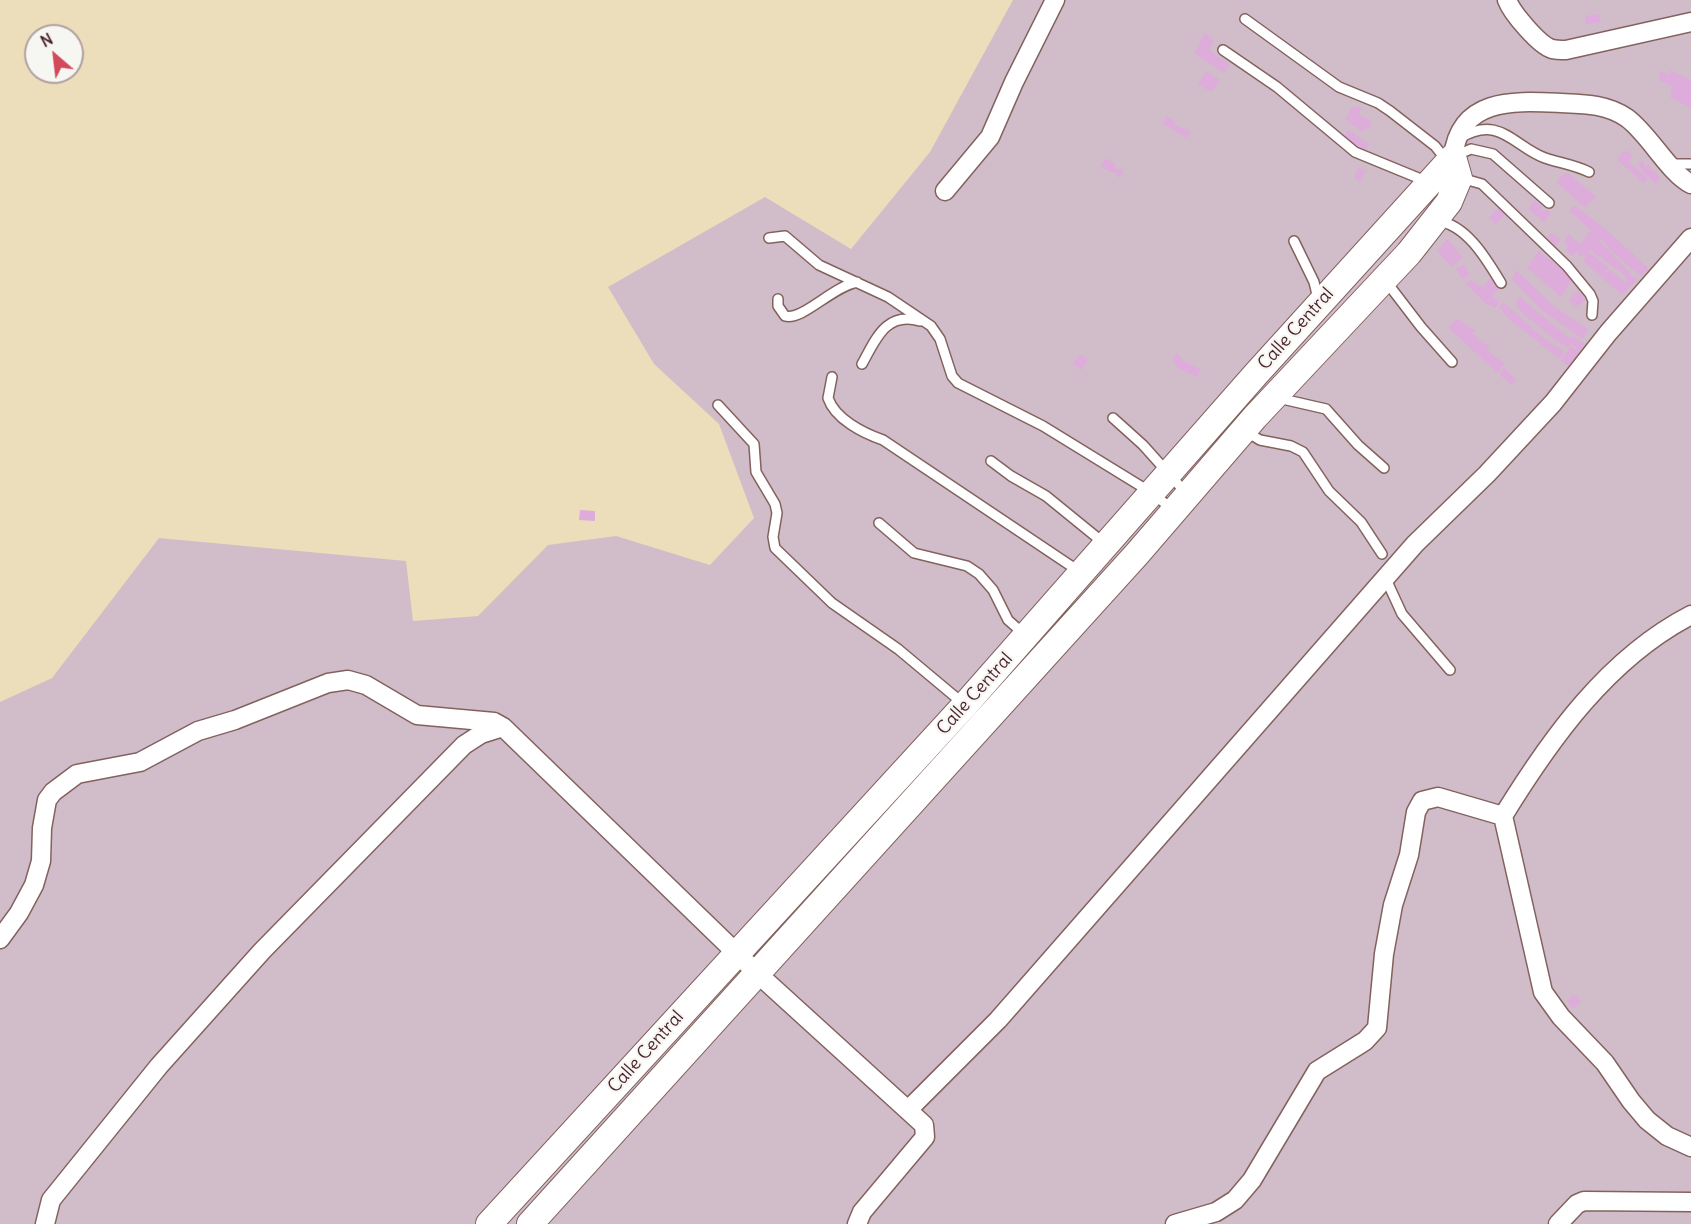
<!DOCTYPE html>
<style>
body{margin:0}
#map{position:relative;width:1691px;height:1224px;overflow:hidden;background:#ecdeba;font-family:Delius,sans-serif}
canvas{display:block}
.north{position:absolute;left:24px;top:24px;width:60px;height:60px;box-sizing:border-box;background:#f6f6f2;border:2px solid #b1a0a2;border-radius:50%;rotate:332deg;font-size:16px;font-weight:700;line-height:24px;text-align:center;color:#4a1f2b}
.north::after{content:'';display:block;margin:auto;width:21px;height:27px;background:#d1495b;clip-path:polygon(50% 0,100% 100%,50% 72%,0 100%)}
</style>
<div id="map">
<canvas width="1691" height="1224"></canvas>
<div class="north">N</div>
</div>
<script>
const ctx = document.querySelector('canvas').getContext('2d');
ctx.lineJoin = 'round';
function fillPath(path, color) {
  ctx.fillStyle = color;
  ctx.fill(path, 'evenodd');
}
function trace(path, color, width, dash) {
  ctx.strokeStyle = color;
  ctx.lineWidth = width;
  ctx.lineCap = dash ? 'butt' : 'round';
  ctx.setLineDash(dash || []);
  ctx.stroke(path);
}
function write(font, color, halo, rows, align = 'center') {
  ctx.font = font + ' Delius,sans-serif';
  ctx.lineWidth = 4.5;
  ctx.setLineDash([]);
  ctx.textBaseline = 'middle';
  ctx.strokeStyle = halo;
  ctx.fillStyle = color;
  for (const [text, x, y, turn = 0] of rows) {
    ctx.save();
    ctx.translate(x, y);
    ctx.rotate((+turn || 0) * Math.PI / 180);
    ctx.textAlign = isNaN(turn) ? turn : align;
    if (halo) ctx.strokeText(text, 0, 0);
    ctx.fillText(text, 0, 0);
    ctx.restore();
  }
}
fillPath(new Path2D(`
 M 1013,0 L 1691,0 L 1691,1224 L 0,1224 L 0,702 L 52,678 L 159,538 L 406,561 L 413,621 L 478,616 L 548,545 L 616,536 L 710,565 L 754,518 L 719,424 L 654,364 L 608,287 L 765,197 L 851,249 L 930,152 Z`), '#d1bdca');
fillPath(new Path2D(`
 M 1599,14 L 1601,22 L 1586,25 L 1585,16 Z
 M 1205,33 L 1214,41 L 1209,50 L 1230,64 L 1224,73 L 1194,53 Z
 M 1670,70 L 1691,80 L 1691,108 L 1670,97 L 1672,87 L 1659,80 L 1660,72 L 1669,74 Z
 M 1206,71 L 1220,80 L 1211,92 L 1198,84 Z
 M 1353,106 L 1362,109 L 1358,114 L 1372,122 L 1368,130 L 1365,128 L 1362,132 L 1345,119 Z
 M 1166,116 L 1174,120 L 1175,125 L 1191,131 L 1187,138 L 1163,124 Z
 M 1348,129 L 1369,144 L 1365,151 L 1344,137 Z
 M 1629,151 L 1632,157 L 1629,161 L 1633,166 L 1648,178 L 1644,183 L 1617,160 L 1622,152 Z
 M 1641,157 L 1645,167 L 1649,164 L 1651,171 L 1653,169 L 1659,176 L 1660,180 L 1656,184 L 1641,170 L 1638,163 L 1641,162 Z
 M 1106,158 L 1116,165 L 1113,168 L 1124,169 L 1120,178 L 1116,175 L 1117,173 L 1110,172 L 1100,166 Z
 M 1358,168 L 1366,170 L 1360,182 L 1354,177 Z
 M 1567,172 L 1596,197 L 1585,207 L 1556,182 Z
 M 1534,200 L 1542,207 L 1540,209 L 1544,211 L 1546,209 L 1551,213 L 1544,222 L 1528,209 Z
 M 1574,205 L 1608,231 L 1649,269 L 1641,276 L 1611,251 L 1600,238 L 1598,240 L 1631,273 L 1630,275 L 1638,279 L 1622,295 L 1586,264 L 1583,260 L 1586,256 L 1583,254 L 1581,257 L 1576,251 L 1573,256 L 1565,250 L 1568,245 L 1564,241 L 1569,234 L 1580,244 L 1591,230 L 1569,211 ZM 1590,250 L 1626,276 L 1626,283 L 1610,270 L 1605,273 L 1609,268 L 1589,252 Z
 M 1498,208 L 1505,214 L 1496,224 L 1489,218 Z
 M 1551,233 L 1561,239 L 1555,247 L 1546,240 Z
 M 1447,239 L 1463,258 L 1451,266 L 1437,251 Z
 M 1539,251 L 1573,278 L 1561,297 L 1527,268 Z
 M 1464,265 L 1470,275 L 1462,279 L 1456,269 Z
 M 1516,270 L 1555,307 L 1588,329 L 1583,339 L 1544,312 L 1512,280 Z
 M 1491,278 L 1501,287 L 1492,296 L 1499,302 L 1495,308 L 1486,304 L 1466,284 L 1470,280 L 1483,287 Z
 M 1578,291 L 1586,299 L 1577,308 L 1569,300 Z
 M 1520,297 L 1564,334 L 1570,338 L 1572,335 L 1585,344 L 1569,366 L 1561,361 L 1570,346 L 1575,349 L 1577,347 L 1571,344 L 1568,347 L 1558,342 L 1523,314 L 1515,304 Z
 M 1503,302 L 1541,336 L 1565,352 L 1560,359 L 1511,321 L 1499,307 Z
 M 1458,319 L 1475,331 L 1472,333 L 1490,348 L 1487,350 L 1505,364 L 1497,373 L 1448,327 Z
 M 1177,353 L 1185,362 L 1201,369 L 1197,377 L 1181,370 L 1172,361 Z
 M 1080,354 L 1088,360 L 1081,370 L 1073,364 Z
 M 1504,368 L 1516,379 L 1512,385 L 1499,374 Z
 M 580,510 L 595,511 L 595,521 L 579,520 Z
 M 1574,994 L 1582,1002 L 1573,1008 L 1567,1001 Z`), '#ddacda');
const lane = new Path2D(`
 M 1245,19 L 1339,87 L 1378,103 L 1390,111 L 1435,146 L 1447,161
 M 1223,50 L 1277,87 L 1355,152 L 1428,182
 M 1460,138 C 1500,114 1514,147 1545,158 C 1560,163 1575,165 1589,172
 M 1455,156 L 1471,149 L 1493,154 L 1549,203
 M 1671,164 L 1691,164
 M 1461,178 L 1482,184 L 1567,266 L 1590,294 L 1593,301 L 1592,315
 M 1438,221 C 1467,225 1487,260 1501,283
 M 769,238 L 785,236 L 819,265 L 888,297 L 931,326 L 940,339 L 952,376 L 958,383 L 1043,426 L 1152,493 L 1172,509
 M 1294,241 L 1314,282 L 1318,299
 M 1385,280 L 1421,327 L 1452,362
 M 778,299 L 778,306 L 785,316 C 802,321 832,287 857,282
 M 862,364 C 876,339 886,311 920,321
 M 832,377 L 828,398 C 835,419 863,433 883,440 L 1080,572
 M 1278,398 L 1326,409 L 1358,445 L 1384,468
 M 718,405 L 754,444 L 756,472 L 775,504 L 777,513 L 773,537 L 775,548 L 832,603 L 898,649 L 965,705
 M 1113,418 L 1143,445 L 1186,493
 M 1245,431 L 1260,440 L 1291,446 L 1303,452 L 1329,491 L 1361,522 L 1382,554
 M 991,461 L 1011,476 L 1046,496 L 1105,544
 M 879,523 L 914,553 L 967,566 L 979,574 L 993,590 L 1008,620 L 1025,635
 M 1385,577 L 1402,614 L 1450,670`);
const street = new Path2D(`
 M 1507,0 C 1512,13 1539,45 1552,49 C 1556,50 1562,50 1566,50 L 1691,22
 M 1453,157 C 1460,97 1514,101 1561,103 C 1584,104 1607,104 1627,118 C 1649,134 1670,174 1691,184
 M 945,191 L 990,137 L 1014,82 L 1055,0
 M 1691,615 C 1608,658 1551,738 1503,816 L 1543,992 L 1561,1017 L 1605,1063 L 1631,1101 L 1647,1120 L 1667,1136 L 1691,1147
 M 0,939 L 19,913 L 34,885 L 41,861 L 42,828 L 47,800 L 53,792 L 77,774 L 140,762 L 198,731 L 235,720 L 328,683 L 348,680 L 366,685 L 417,715 L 494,722 L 503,727 L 758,974 L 924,1125 L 925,1137 L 862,1212 L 857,1224
 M 909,1109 L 998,1020 L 1415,544 L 1487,474 L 1553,403 L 1608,333 L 1691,238
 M 45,1224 L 51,1200 L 159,1066 L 262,951 L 464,745 L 481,734 L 503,727
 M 1175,1224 L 1216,1212 L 1235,1200 L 1252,1180 L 1317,1071 L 1365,1041 L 1377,1028 L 1384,954 L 1393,905 L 1409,855 L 1416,812 L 1422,801 L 1438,797 L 1503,816
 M 1558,1224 L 1577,1204 L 1584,1201 L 1691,1202`);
const secondary = new Path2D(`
 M 489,1224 L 965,705 L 1256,374 L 1453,157 L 1459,178 L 1449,202 L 1409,253 L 1255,417 L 1137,554 L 530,1224`);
trace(lane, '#83625d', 12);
trace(street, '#83625d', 21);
trace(secondary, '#83625d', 28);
trace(lane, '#fff', 9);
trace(street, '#fff', 18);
trace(secondary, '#fff', 26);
write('18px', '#4a1f2b', '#f6f6f2', [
 ["Calle Central",1296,329,-48],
 ["Calle Central",975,694,-48],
 ["Calle Central",646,1052,-48]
]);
</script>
